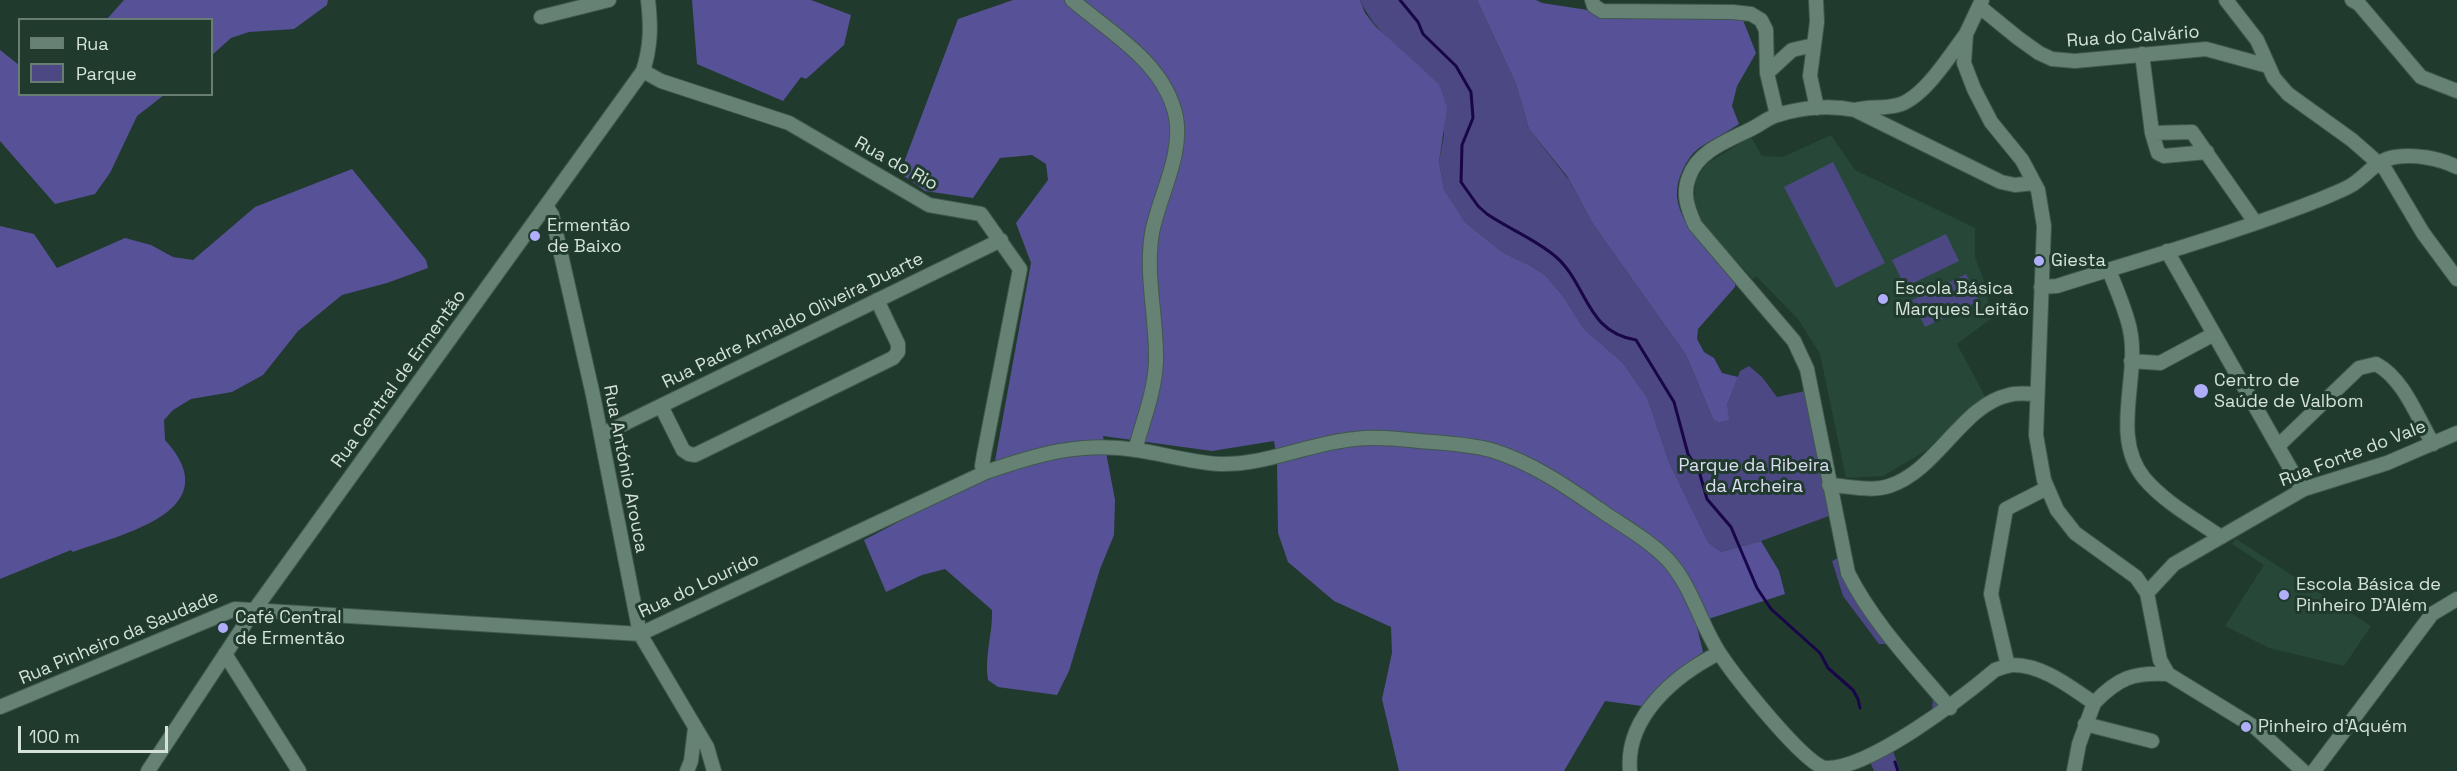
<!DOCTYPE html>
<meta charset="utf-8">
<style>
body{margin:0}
#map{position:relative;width:2457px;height:771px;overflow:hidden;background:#203a2e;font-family:"Space Grotesk",sans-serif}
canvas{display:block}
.legend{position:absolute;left:18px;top:18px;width:195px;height:78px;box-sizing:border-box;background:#203a2e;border:2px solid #687d73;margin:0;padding:8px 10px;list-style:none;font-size:18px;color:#d4e2da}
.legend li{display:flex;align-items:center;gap:12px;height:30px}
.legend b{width:30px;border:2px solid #687d73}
.scale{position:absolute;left:18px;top:726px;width:150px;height:27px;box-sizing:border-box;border:3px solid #d4e2da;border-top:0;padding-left:8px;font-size:18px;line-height:21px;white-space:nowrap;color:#d4e2da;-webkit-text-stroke:4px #203a2e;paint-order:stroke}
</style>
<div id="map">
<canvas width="2457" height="771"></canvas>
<ul class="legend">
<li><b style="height:8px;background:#668274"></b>Rua</li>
<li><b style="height:16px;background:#4c4883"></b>Parque</li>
</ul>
<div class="scale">100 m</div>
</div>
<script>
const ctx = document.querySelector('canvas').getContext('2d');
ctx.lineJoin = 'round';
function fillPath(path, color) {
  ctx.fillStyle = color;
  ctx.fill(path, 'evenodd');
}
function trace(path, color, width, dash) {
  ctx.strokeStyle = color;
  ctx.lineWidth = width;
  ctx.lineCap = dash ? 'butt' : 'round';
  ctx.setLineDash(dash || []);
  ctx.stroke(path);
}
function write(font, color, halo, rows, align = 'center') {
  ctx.font = font + ' "Space Grotesk",sans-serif';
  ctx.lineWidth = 6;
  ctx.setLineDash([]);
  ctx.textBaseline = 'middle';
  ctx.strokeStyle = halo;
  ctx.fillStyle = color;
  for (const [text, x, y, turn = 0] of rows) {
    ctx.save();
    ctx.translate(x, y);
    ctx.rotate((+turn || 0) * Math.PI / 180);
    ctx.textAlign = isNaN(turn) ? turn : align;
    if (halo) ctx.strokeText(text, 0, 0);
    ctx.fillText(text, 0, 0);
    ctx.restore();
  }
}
fillPath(new Path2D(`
 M 1831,135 L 1855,170 L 1975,228 L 1975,257 L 1983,278 L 1992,318 L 1957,344 L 1987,400 L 1944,440 L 1883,476 L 1846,478 L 1820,354 L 1798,319 L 1756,276 L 1753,279 L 1700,221 L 1694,199 L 1696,180 L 1706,164 L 1751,137 L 1762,156 L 1783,157 Z
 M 2236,539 L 2371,626 L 2344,666 L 2269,648 L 2225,626 L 2264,565 L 2232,544 Z`), '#274739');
fillPath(new Path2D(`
 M 1360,0 L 1477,0 L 1516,84 L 1529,129 L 1569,180 L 1593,224 L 1686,355 L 1713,419 L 1727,405 L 1740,371 L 1749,366 L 1762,377 L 1777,397 L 1805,391 L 1819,469 L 1846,562 L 1942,706 L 1892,748 L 1900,771 L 1874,771 L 1867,755 L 1932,711 L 1933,699 L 1888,644 L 1879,644 L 1843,596 L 1832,561 L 1838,558 L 1829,516 L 1761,541 L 1721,552 L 1708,542 L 1669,462 L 1647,397 L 1622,362 L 1584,329 L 1563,296 L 1546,276 L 1531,266 L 1502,252 L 1465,222 L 1444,191 L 1439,162 L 1444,135 L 1439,84 C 1411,59 1375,34 1360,0 Z
 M 1833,162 L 1885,263 L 1836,288 L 1784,187 Z
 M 1946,234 L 1959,261 L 1905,287 L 1892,260 Z
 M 1966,274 L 1979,301 L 1925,327 L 1912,300 Z`), '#4c4883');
fillPath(new Path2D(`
 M 124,0 L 328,0 L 327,5 L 294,29 L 249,32 L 231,38 L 212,55 L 212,20 L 107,19 Z
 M 692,0 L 811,0 L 851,15 L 844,45 L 806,79 L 801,77 L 783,101 L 697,64 Z
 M 1013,0 L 1360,0 L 1365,13 L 1376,27 L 1439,84 L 1447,107 L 1439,162 L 1444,190 L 1465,222 L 1502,252 L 1531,266 L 1546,276 L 1563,296 L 1584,329 L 1622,362 L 1647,397 L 1669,462 L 1708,542 L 1721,552 L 1761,541 L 1779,571 L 1785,594 L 1696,623 L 1703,652 L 1665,680 L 1642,706 L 1605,701 L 1564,771 L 1399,771 L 1382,699 L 1392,653 L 1391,627 L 1334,601 L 1288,562 L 1278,533 L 1277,460 L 1274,441 L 1212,451 L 1103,436 L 1115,500 L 1114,535 L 1100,569 L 1069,671 L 1057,695 L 998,687 L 988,680 C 984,656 993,634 992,610 L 945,569 L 922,575 L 886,592 L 864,540 L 993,472 L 1031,263 L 1016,223 L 1048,180 L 1046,164 L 1032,155 L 1000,158 L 973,198 L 925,191 L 900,173 L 958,19 Z
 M 1477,0 L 1536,0 L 1542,3 L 1614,14 L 1741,15 L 1756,53 L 1737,86 L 1732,106 L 1739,124 C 1726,133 1712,139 1699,148 C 1690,155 1685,164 1681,174 C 1662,218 1715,251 1735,283 L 1735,287 L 1698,329 L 1697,339 L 1704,352 L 1714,358 L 1722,373 L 1738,377 L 1727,405 L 1729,420 L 1719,422 L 1713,419 L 1686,355 L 1593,224 L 1567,176 L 1529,129 L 1516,84 Z
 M 0,50 L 19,65 L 20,94 L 164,95 L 137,116 L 110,173 L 95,194 L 55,204 L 0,141 Z
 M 352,169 L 426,260 L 428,268 L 387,283 L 342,295 L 298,331 L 263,375 L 232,392 L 191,399 L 173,410 L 164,420 L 165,440 C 230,511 122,534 73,552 L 71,550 L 0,579 L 0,226 L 34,234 L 57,268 L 125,238 L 151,245 L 173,257 L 193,260 L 255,207 Z`), '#575298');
trace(new Path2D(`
 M 1400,0 L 1418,22 L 1423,34 L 1456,66 L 1471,92 L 1473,118 L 1462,145 L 1461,182 L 1478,206 L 1487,214 C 1509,229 1535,239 1555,256 C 1588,284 1585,332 1636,340 L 1674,402 L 1688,454 L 1699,471 L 1707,499 L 1731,527 L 1757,588 L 1771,609 L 1820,653 L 1828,668 L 1853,690 L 1858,699 L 1860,708
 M 1895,762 L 1898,771`), '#190649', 3);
const minor = new Path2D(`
 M 1072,0 C 1111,33 1165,63 1176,117 C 1183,156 1159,196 1152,233 C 1145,275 1157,319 1156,361 C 1155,391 1143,421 1135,450
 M 1592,0 L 1594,6 L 1602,11 L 1733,12 L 1751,14 L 1761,20 L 1766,30 L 1767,73 L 1777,115
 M 1816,0 L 1817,22 L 1810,76 L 1817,108
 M 1982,0 L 1966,34 L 1964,63 L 1974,89 L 1991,122 L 2022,160 L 2038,190 L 2044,226 L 2036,435 L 2044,480 L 2057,510 L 2075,533 L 2136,577 L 2147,593 L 2160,660 L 2168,674 L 2256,728 L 2303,771
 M 2226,0 L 2257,40 L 2274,78 L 2288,94 L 2352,140 L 2385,169 L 2423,233 L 2457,279
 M 2352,0 L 2359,4 L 2421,77 L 2457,91
 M 1980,7 L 2018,38 L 2039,53 L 2052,59 L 2075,61 L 2206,49 L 2268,66
 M 541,17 L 609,0
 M 2142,54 L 2152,133 L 2192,132 L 2255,222
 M 643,71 L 661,81 L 789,123 L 929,205 L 981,214 L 1020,269 L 984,454 L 982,466 L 986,472
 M 1767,73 L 1792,50 L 1814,45
 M 1855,110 C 1869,106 1884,109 1898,105 C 1924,98 1950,55 1966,34
 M 2152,133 L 2158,153 L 2164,156 L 2207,152
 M 546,206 L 552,215 L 593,395 L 640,634 L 707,747 L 714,771
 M 2167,251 L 2302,489
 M 2109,270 C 2116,289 2126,310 2130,330 C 2140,377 2110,436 2144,478 C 2164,502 2195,519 2221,537
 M 2041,287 L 2057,286 C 2145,258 2235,233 2321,199 C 2330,195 2341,191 2350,186 C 2366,177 2375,160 2395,157 C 2415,154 2439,158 2457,167
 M 2131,361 L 2160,363 L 2214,334
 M 661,406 L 683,450 L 689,454 L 695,455 L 893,358 L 898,352 L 898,344 L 877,300
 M 601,435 L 1001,240
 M 2278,446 L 2359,368 L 2376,364 C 2404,379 2417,417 2433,444
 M 1829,485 C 1848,486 1871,492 1889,486 C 1937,471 1962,405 2009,395 C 2018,392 2028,394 2037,394
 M 2147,593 L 2174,564 L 2304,489 L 2387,463 L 2457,433
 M 225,654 L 299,771
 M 2008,666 L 1991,594 L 2006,509 L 2047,488
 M 0,707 L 235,609 L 640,634 L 986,472 C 1038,454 1082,441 1137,450 C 1164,454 1193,463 1220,464 C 1267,465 1309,443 1355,439 C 1376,436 1399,439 1420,441 C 1444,443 1469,444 1491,450 C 1534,463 1570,489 1606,514 C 1627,528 1651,542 1668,560 C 1693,588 1700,624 1720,654 C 1736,678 1800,759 1824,768 C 1868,771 1963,697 1995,670 C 2001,668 2008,665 2013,665 C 2043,665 2070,687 2094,703 C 2118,678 2133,672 2168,674
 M 1950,708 C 1914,665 1873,623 1848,573 L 1807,369 L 1794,341 L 1695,225 C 1688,209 1682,194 1689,177 C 1698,150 1730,140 1753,128 C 1761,124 1769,117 1778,115 C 1802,107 1831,105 1855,110 L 2001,182 L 2015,185 L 2034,183
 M 2085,724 L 2152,741
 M 148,771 L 253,612 L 643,71 C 651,46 651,26 648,0
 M 687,771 L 691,761 L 695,728
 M 1630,771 C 1625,717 1675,675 1719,653
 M 2074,771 L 2079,744 L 2094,703
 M 2314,771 L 2432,614 L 2457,599`);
trace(minor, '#40574d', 16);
trace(minor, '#668274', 14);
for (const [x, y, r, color] of [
 [535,236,6,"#b0aefa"],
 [2039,261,6,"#b0aefa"],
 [1883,299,6,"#b0aefa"],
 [2201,391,8,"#b0aefa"],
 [2284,595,6,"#b0aefa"],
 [223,628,6,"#b0aefa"],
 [2246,727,6,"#b0aefa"]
]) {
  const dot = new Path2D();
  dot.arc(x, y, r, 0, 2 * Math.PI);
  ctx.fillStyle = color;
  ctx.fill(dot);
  trace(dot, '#203a2e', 2);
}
write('18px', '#d4e2da', '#203a2e', [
 ["Rua do Calvário",2133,37,-4],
 ["Rua do Rio",896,164,29],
 ["Rua Padre Arnaldo Oliveira Duarte",793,321,-26],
 ["Rua Central de Ermentão",399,379,-54],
 ["Rua Fonte do Vale",2353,454,-21],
 ["Rua António Arouca",625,469,79],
 ["Rua do Lourido",699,586,-25],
 ["Rua Pinheiro da Saudade",119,638,-23]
]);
write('18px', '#d4e2da', '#203a2e', [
 ["Ermentão",547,226],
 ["de Baixo",547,247],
 ["Giesta",2051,261],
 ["Escola Básica",1895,289],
 ["Marques Leitão",1895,310],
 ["Centro de",2214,381],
 ["Saúde de Valbom",2214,402],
 ["Escola Básica de",2296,585],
 ["Pinheiro D'Além",2296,606],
 ["Café Central",235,618],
 ["de Ermentão",235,639],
 ["Pinheiro d'Aquém",2258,727]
], 'left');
write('18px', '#dedef3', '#203a2e', [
 ["Parque da Ribeira",1754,466],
 ["da Archeira",1754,487]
]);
</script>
